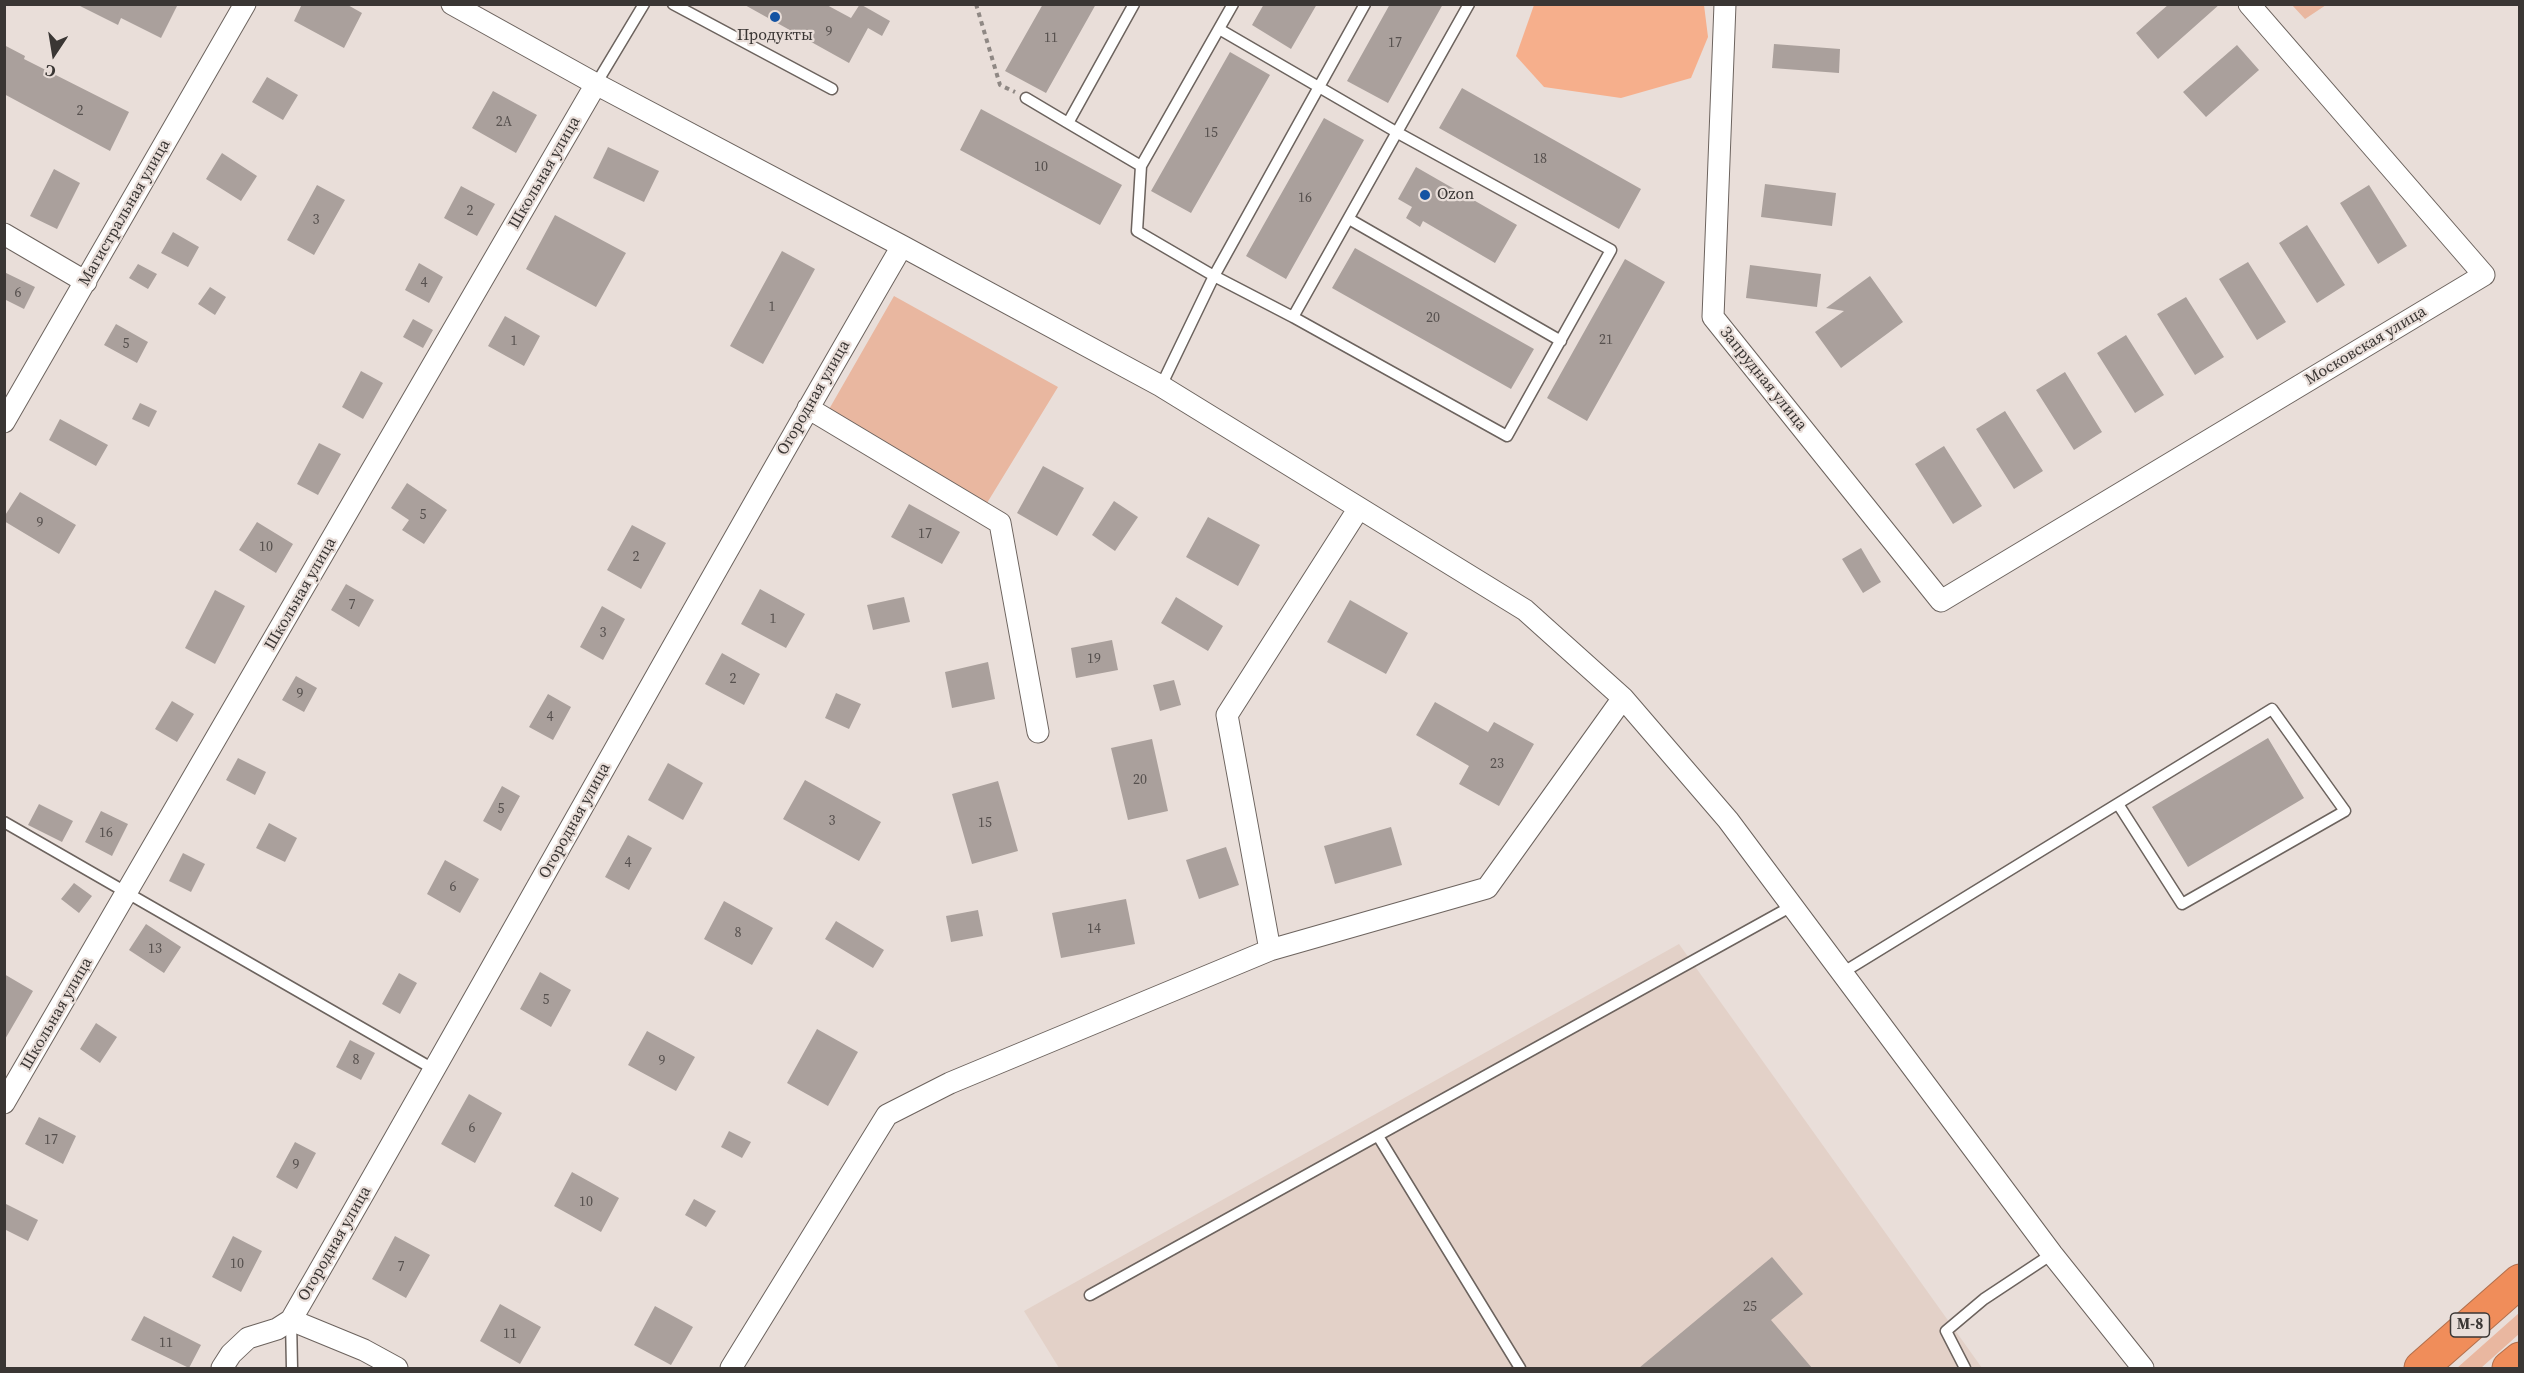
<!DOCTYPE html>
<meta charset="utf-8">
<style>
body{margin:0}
#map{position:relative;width:2524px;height:1373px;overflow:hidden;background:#e9ded9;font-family:"Source Serif 4",serif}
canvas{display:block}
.frame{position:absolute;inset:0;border:6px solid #3a3634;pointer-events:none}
.north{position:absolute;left:24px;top:24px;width:60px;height:60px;-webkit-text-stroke:4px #e9ded9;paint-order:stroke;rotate:192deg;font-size:16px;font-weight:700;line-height:24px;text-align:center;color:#3a3634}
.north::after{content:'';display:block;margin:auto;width:21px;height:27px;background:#3a3634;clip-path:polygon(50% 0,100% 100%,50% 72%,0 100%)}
</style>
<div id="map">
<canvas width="2524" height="1373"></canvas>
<div class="frame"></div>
<div class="north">С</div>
</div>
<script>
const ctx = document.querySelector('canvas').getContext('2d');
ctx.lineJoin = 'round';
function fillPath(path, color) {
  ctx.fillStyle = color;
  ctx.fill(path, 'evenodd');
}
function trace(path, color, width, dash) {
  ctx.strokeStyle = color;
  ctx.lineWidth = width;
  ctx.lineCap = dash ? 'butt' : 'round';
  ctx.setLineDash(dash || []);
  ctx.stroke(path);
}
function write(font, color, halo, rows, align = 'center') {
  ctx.font = font + ' "Source Serif 4",serif';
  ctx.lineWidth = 4.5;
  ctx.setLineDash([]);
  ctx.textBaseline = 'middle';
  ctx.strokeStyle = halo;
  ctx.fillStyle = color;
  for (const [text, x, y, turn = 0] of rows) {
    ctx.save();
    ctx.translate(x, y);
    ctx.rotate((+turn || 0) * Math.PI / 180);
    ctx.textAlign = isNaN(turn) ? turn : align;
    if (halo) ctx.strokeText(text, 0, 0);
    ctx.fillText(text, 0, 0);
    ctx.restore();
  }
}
fillPath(new Path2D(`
 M 1679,944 L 1982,1368 L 1059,1368 L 1024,1311 Z`), '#e3d1c8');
fillPath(new Path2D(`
 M 2292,5 L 2326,5 L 2305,19 Z
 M 894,296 L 1058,387 L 987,503 L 828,411 Z
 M 2519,1313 L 2519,1334 L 2481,1368 L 2457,1368 Z`), '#e9b7a0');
fillPath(new Path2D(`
 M 1534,5 L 1704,5 L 1708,37 L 1691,78 L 1621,98 L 1544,87 L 1516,56 Z`), '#f6af8c');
fillPath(new Path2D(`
 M 76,4 L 178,4 L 161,38 L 121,18 L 118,25 Z
 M 302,4 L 346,4 L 362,13 L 344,48 L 294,21 Z
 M 743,4 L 825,4 L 851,18 L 860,4 L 890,21 L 882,36 L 868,28 L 849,63 Z
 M 1043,4 L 1096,4 L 1046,93 L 1005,71 Z
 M 1264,4 L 1317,4 L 1291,49 L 1252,25 Z
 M 1390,4 L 1443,4 L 1388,103 L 1347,81 Z
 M 2169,4 L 2220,4 L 2158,59 L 2136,33 Z
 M 1774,44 L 1840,49 L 1839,73 L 1772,68 Z
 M 4,45 L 25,56 L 24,59 L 129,112 L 110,151 L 4,94 Z
 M 2237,45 L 2259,70 L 2206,117 L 2183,92 Z
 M 1230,52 L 1270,75 L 1191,213 L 1151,191 Z
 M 267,77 L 298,95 L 283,120 L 252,102 Z
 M 1462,88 L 1641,189 L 1619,229 L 1439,128 Z
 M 493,91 L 537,115 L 516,153 L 472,128 Z
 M 981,109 L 1122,185 L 1100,225 L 960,150 Z
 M 1324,118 L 1364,140 L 1286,279 L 1246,256 Z
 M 608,147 L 659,171 L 644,202 L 593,178 Z
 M 222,153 L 257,176 L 241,201 L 206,179 Z
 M 1416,167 L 1517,225 L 1495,263 L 1423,221 L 1420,227 L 1406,218 L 1412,207 L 1398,199 Z
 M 54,169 L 80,183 L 57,229 L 30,216 Z
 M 1765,184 L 1836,193 L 1832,226 L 1761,217 Z
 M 317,185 L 345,200 L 314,255 L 287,240 Z
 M 2369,185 L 2407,246 L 2378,264 L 2340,203 Z
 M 461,186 L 495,204 L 477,236 L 444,218 Z
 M 555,215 L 626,253 L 596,307 L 526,269 Z
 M 2307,225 L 2345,285 L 2317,303 L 2279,243 Z
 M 173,232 L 199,247 L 188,267 L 161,253 Z
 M 1355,248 L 1534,349 L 1511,389 L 1332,288 Z
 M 782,251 L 815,269 L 763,364 L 730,346 Z
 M 1625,259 L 1665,282 L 1587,421 L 1547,398 Z
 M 2248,262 L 2286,322 L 2257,340 L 2219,279 Z
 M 419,263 L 443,277 L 429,303 L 405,290 Z
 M 138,264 L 157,274 L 148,289 L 129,278 Z
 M 1750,265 L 1821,274 L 1817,307 L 1746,298 Z
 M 4,272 L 35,287 L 24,309 L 4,299 Z
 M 1870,276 L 1903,322 L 1841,368 L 1815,332 L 1844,311 L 1826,308 Z
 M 210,287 L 226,297 L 215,315 L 198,304 Z
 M 2186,297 L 2224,357 L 2195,375 L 2157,314 Z
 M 505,316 L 540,336 L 524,366 L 488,346 Z
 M 413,319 L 433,330 L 423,348 L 403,337 Z
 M 116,324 L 148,342 L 137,363 L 104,345 Z
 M 2126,335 L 2164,395 L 2135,413 L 2097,353 Z
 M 361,371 L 383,383 L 363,419 L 342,407 Z
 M 2065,372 L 2102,432 L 2074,450 L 2036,390 Z
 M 140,403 L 157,411 L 149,427 L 132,419 Z
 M 2005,411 L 2043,471 L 2014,489 L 1976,429 Z
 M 60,419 L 108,445 L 96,466 L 49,440 Z
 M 319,443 L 341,454 L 318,495 L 297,484 Z
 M 1944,446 L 1982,506 L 1953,524 L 1915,464 Z
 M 1043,466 L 1084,488 L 1057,536 L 1017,513 Z
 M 407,483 L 447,510 L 424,544 L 402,530 L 409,520 L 391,508 Z
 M 20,492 L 76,525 L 59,554 L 4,521 L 4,517 Z
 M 1114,501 L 1138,517 L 1115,551 L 1092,535 Z
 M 909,504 L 960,532 L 942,564 L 891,537 Z
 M 1208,517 L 1260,545 L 1238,586 L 1186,557 Z
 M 257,522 L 293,544 L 276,573 L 239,550 Z
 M 632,525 L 666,543 L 641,589 L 607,570 Z
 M 1861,548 L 1881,582 L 1863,593 L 1842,559 Z
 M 346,584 L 374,600 L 359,627 L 331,610 Z
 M 760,589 L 805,614 L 786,648 L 741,624 Z
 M 215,590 L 245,606 L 215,664 L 185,648 Z
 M 904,597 L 910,622 L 873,630 L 867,605 Z
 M 1176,597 L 1223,626 L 1208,651 L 1161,623 Z
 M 1350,600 L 1408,633 L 1386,674 L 1327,642 Z
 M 602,606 L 625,619 L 603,660 L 580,647 Z
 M 1112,640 L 1118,670 L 1076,678 L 1071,648 Z
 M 722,653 L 760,674 L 744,705 L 705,684 Z
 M 988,662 L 995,699 L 952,708 L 945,672 Z
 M 296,676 L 317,688 L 304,712 L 282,700 Z
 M 1174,680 L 1181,705 L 1160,711 L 1153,685 Z
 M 836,693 L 861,704 L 849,729 L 825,718 Z
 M 548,694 L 571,707 L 553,740 L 529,727 Z
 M 172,701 L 194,714 L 177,742 L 155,729 Z
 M 1435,702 L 1488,732 L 1494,722 L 1534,744 L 1499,806 L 1459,784 L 1469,766 L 1416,735 Z
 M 2268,738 L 2304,798 L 2188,867 L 2152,807 Z
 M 1152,739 L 1168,811 L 1128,820 L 1111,748 Z
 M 238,758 L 266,772 L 255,795 L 226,780 Z
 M 668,763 L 703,783 L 683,820 L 648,800 Z
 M 805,780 L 881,822 L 859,861 L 783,819 Z
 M 998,781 L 1018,851 L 972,864 L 952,794 Z
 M 502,786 L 520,796 L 501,831 L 483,821 Z
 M 39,804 L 73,821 L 62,842 L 28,825 Z
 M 101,811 L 128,824 L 112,856 L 85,842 Z
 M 269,823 L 297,838 L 285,862 L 256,848 Z
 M 1391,827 L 1402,865 L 1335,884 L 1324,846 Z
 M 628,835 L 652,848 L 629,890 L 605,877 Z
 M 1226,847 L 1239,885 L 1199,899 L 1186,860 Z
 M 183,853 L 205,864 L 191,892 L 169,881 Z
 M 445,860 L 479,879 L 460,913 L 427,894 Z
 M 74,883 L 92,896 L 79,913 L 61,899 Z
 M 1126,899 L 1135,944 L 1061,958 L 1052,913 Z
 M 724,901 L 773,928 L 752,965 L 704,939 Z
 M 978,910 L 983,936 L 951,942 L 946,916 Z
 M 836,921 L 884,950 L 873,968 L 825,939 Z
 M 146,924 L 181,947 L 164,973 L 129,950 Z
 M 540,972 L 571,990 L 551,1027 L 520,1009 Z
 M 399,973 L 417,983 L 400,1014 L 382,1004 Z
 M 4,974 L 33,991 L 4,1041 Z
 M 96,1023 L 117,1037 L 100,1063 L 80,1049 Z
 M 817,1029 L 858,1052 L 828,1106 L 787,1083 Z
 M 647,1031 L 695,1057 L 676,1091 L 628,1065 Z
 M 350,1040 L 375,1053 L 361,1080 L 336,1067 Z
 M 469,1094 L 502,1113 L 475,1163 L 441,1144 Z
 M 39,1117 L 76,1136 L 63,1164 L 25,1144 Z
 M 729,1131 L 751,1142 L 742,1158 L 721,1147 Z
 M 295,1142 L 316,1153 L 297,1189 L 276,1177 Z
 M 572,1172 L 619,1198 L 601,1232 L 554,1206 Z
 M 694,1199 L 716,1211 L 706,1227 L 685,1215 Z
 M 4,1203 L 38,1220 L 28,1241 L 4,1229 Z
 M 233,1236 L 262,1251 L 241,1292 L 212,1277 Z
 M 395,1236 L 430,1255 L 406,1298 L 372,1279 Z
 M 1772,1257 L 1803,1294 L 1771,1320 L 1812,1368 L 1639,1368 Z
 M 500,1304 L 541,1327 L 520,1364 L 480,1341 Z
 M 655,1306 L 693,1327 L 671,1365 L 634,1345 Z
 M 144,1316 L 201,1345 L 189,1368 L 131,1340 Z`), '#aaa09c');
const lane = new Path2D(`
 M 673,4 L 832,89
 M 1134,4 L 1068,123 L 1141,166
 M 1365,4 L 1214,276 L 1293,317 L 1469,4
 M 1219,29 L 1398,133 L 1611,250 L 1507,436 L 1293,317
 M 596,84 L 644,4
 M 1026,98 L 1068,123
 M 1349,219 L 1561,341
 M 1161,386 L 1214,276 L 1137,231 L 1141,166 L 1233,4
 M 4,822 L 435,1070
 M 1842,973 L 2272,709 L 2345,811 L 2182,904 L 2118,804
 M 1378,1136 L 1520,1368
 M 1090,1295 L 1792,906
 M 291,1320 L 292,1368
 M 1965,1368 L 1946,1331 L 1984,1299 L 2052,1254`);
const street = new Path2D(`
 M 452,4 L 596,84 L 902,246 L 1161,386 L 1525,610 L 1623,698 L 1728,820 L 2052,1254 L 2143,1368
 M 1725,4 L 1713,317 L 1941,601 L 2484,275 L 2249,4
 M 4,234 L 86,282
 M 808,408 L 1000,523 L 1038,732
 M 4,422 L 245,4
 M 1270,950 L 1227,715 L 1359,508
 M 4,1103 L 596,84
 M 291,1320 L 364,1350 L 397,1368
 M 222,1368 L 231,1354 L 248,1338 L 277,1329 L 291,1320 C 497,963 695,602 902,246
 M 731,1368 L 887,1115 L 950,1083 L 1270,950 L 1487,888 L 1623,698`);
const highway = new Path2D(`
 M 2421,1368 L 2520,1281
 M 2509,1368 L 2520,1359`);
trace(lane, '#6c635e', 13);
trace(street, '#6c635e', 23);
trace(highway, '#b06f4d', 35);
trace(new Path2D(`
 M 976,4 L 1000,85 L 1015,92`), '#8f8884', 4, [4.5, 4.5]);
trace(lane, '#fff', 10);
trace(street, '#fff', 21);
trace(highway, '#f08d5a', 33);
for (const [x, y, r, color] of [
 [775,17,6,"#1353a3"],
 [1425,195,6,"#1353a3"]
]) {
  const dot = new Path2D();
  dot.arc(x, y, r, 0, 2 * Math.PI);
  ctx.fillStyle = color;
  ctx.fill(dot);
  trace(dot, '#e9ded9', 2);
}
write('14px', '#56504e', null, [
 ["9",829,32],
 ["11",1051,38],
 ["17",1395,43],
 ["2",80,111],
 ["2А",504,122],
 ["15",1211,133],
 ["18",1540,159],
 ["10",1041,167],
 ["16",1305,198],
 ["2",470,211],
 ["3",316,220],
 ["4",424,283],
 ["6",18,293],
 ["1",772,307],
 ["20",1433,318],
 ["21",1606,340],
 ["1",514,341],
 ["5",126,344],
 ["5",423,515],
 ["9",40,523],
 ["17",925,534],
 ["10",266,547],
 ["2",636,557],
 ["7",352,605],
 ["1",773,619],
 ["3",603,633],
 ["19",1094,659],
 ["2",733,679],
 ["9",300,694],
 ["4",550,717],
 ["23",1497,764],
 ["20",1140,780],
 ["5",501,809],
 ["3",832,821],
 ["15",985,823],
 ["16",106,833],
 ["4",628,863],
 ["6",453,887],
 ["14",1094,929],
 ["8",738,933],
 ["13",155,949],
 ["5",546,1000],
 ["8",356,1060],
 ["9",662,1061],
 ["6",472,1128],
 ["17",51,1140],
 ["9",296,1165],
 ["10",586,1202],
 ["10",237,1264],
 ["7",401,1267],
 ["25",1750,1307],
 ["11",510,1334],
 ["11",166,1343]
]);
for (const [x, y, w] of [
 [2470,1325,39]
]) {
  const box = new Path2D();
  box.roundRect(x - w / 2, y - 12, w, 24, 4.5);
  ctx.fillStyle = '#e9ded9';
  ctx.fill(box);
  trace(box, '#3a3634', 1.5);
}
write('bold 15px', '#3a3634', null, [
 ["М-8",2470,1325]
]);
write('16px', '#3a3634', '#e9ded9', [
 ["Продукты",775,36],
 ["Ozon",1437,195,"left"]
]);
write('16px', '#3a3634', '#e9ded9', [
 ["Школьная улица",545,173,-60],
 ["Магистральная улица",125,213,-60],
 ["Московская улица",2366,346,-31],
 ["Запрудная улица",1763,379,51],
 ["Огородная улица",814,398,-60],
 ["Школьная улица",301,594,-60],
 ["Огородная улица",575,821,-61],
 ["Школьная улица",57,1014,-60],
 ["Огородная улица",335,1244,-60]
]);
</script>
